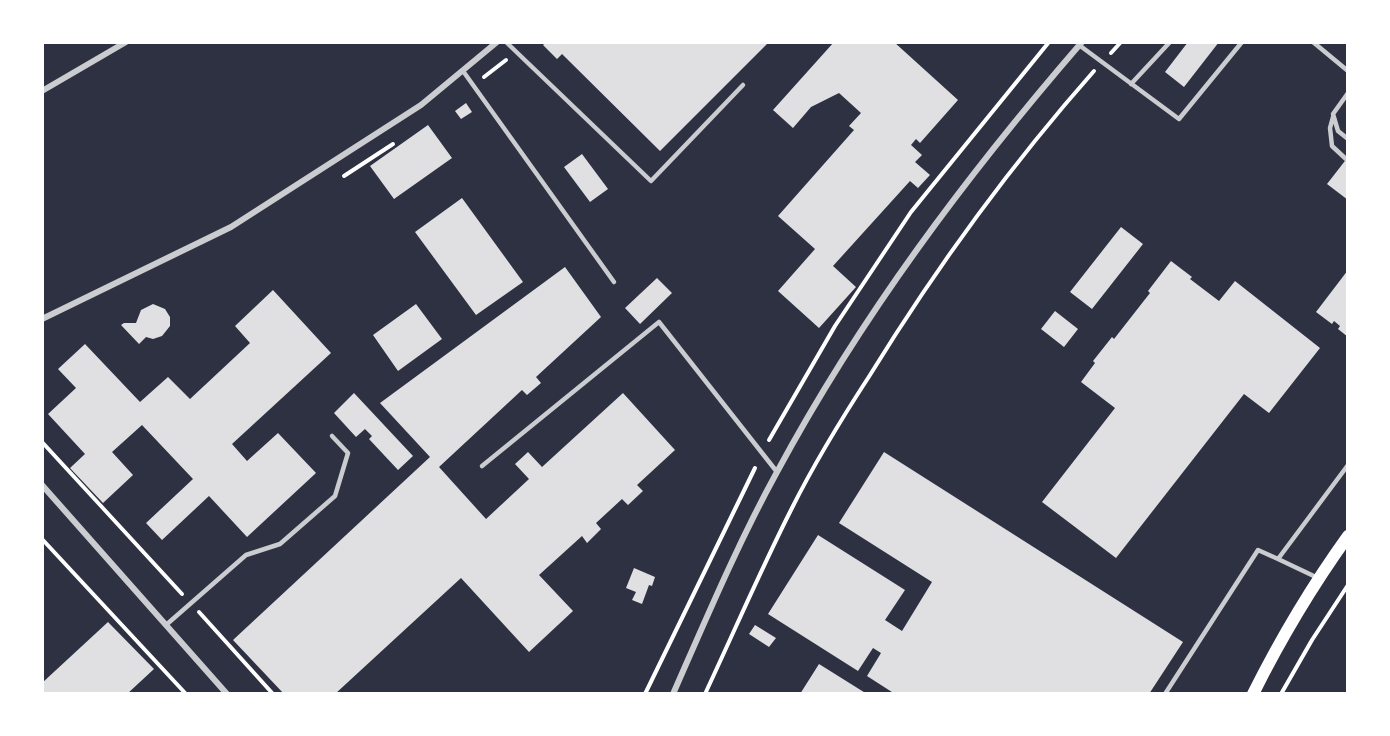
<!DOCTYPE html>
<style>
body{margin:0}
#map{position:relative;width:1390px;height:736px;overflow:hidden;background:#2d3142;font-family:Mulish,sans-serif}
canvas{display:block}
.frame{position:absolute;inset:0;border:44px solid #fff;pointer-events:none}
</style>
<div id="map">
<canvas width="1390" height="736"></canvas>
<div class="frame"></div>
</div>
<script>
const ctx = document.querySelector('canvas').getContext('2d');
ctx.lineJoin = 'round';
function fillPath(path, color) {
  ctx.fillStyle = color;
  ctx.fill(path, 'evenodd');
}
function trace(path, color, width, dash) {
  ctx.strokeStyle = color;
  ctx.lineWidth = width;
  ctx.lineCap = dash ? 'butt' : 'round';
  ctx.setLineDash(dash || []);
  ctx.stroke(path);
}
fillPath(new Path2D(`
 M 546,42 L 769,42 L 660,151 L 562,54 L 557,59 L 543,45 Z
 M 834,42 L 894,42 L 958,100 L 920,143 L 916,139 L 911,145 L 922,155 L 915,162 L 930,175 L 918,188 L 910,181 L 833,266 L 856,287 L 819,328 L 778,291 L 815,249 L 778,216 L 854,130 L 849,126 L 861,113 L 839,93 L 811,107 L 793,128 L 773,110 Z
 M 1188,42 L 1219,42 L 1184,87 L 1165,72 Z
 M 466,103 L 472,112 L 461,119 L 455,111 Z
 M 428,125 L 452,158 L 394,199 L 370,166 Z
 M 582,154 L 608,189 L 590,202 L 564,167 Z
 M 1348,157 L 1348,200 L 1327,184 Z
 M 462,198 L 523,282 L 476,315 L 415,232 Z
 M 1121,227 L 1143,244 L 1092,309 L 1070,292 Z
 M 1171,261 L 1192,277 L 1190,279 L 1219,301 L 1235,281 L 1320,348 L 1269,413 L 1244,394 L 1116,558 L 1042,502 L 1115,408 L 1081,382 L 1095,363 L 1093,361 L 1112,337 L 1114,339 L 1150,293 L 1148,291 Z
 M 565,267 L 601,317 L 536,377 L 541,383 L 527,395 L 522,390 L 439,467 L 486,519 L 529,479 L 515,464 L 528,452 L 542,467 L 623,393 L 675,450 L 637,485 L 643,491 L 628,505 L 622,499 L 596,523 L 601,529 L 587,543 L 582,536 L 539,575 L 573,611 L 529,652 L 461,578 L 335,694 L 284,694 L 233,640 L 430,457 L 380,403 Z
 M 1348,270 L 1348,337 L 1338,329 L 1340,326 L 1334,321 L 1332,324 L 1316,312 Z
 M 657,278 L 672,293 L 640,324 L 625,308 Z
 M 273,290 L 331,353 L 232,444 L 247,461 L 278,433 L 316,473 L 247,537 L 209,496 L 162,540 L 146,523 L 193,479 L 142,425 L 112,452 L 133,475 L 103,503 L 70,468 L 85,454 L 48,414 L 76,388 L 58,369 L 85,344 L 140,402 L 168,377 L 190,399 L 250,343 L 235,326 Z
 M 153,304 L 165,309 L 170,317 L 170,326 L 162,336 L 153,339 L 146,337 L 139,344 L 121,325 L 124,323 L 136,323 L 141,310 Z
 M 416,304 L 442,339 L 398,371 L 373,335 Z
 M 1055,311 L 1078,329 L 1064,347 L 1041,329 Z
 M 354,393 L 413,456 L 398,470 L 369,439 L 372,436 L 365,429 L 356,437 L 334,413 Z
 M 884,452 L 1183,642 L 1149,694 L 895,694 L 867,676 L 881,653 L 873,648 L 858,671 L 768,614 L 818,535 L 905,590 L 885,620 L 902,631 L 932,582 L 839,523 Z
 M 634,568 L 655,577 L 652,586 L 649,585 L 642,604 L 632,600 L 636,592 L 626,588 Z
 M 108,622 L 154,669 L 127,694 L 42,694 L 42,683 Z
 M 755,625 L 776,638 L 769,647 L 749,634 Z
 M 819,664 L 867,694 L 800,694 Z`), '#e0e0e3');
trace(new Path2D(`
 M 1111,53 L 1121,42
 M 484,77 L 506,60
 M 344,176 L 393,144
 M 769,440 L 835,326 L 911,212 L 1049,42
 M 42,442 L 182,594
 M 42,539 L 186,694
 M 199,612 L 273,694
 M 645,694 L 755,468
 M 705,694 C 734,632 761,569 792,508 C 815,462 842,418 870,375 C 936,268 1010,166 1094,71
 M 1281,694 L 1312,640 L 1348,585`), '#fff', 4);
trace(new Path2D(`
 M 506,42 L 651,181 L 743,85
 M 1313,42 L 1348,71
 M 1079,45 L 1179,119 L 1242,42
 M 463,71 L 614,282
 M 1131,84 L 1170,42
 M 1348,93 L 1333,114 L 1338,131 L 1348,139
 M 1333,117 L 1330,128 L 1332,146 L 1346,159
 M 482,466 L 659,322 L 777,472
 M 1318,578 L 1278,559 L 1348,465
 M 166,625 L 246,555 L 280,544 L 335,496 L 348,453 L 332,436
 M 1165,694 L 1258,550 L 1278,559`), '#caccd0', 4.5);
trace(new Path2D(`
 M 42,91 L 126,42
 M 42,319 L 231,227 L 421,105 L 497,42
 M 42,485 L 227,694
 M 673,694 C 706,619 738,543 777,472 C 861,316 967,175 1082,42`), '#caccd0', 6);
trace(new Path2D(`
 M 1253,694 C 1281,638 1312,586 1348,536`), '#fff', 12);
</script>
